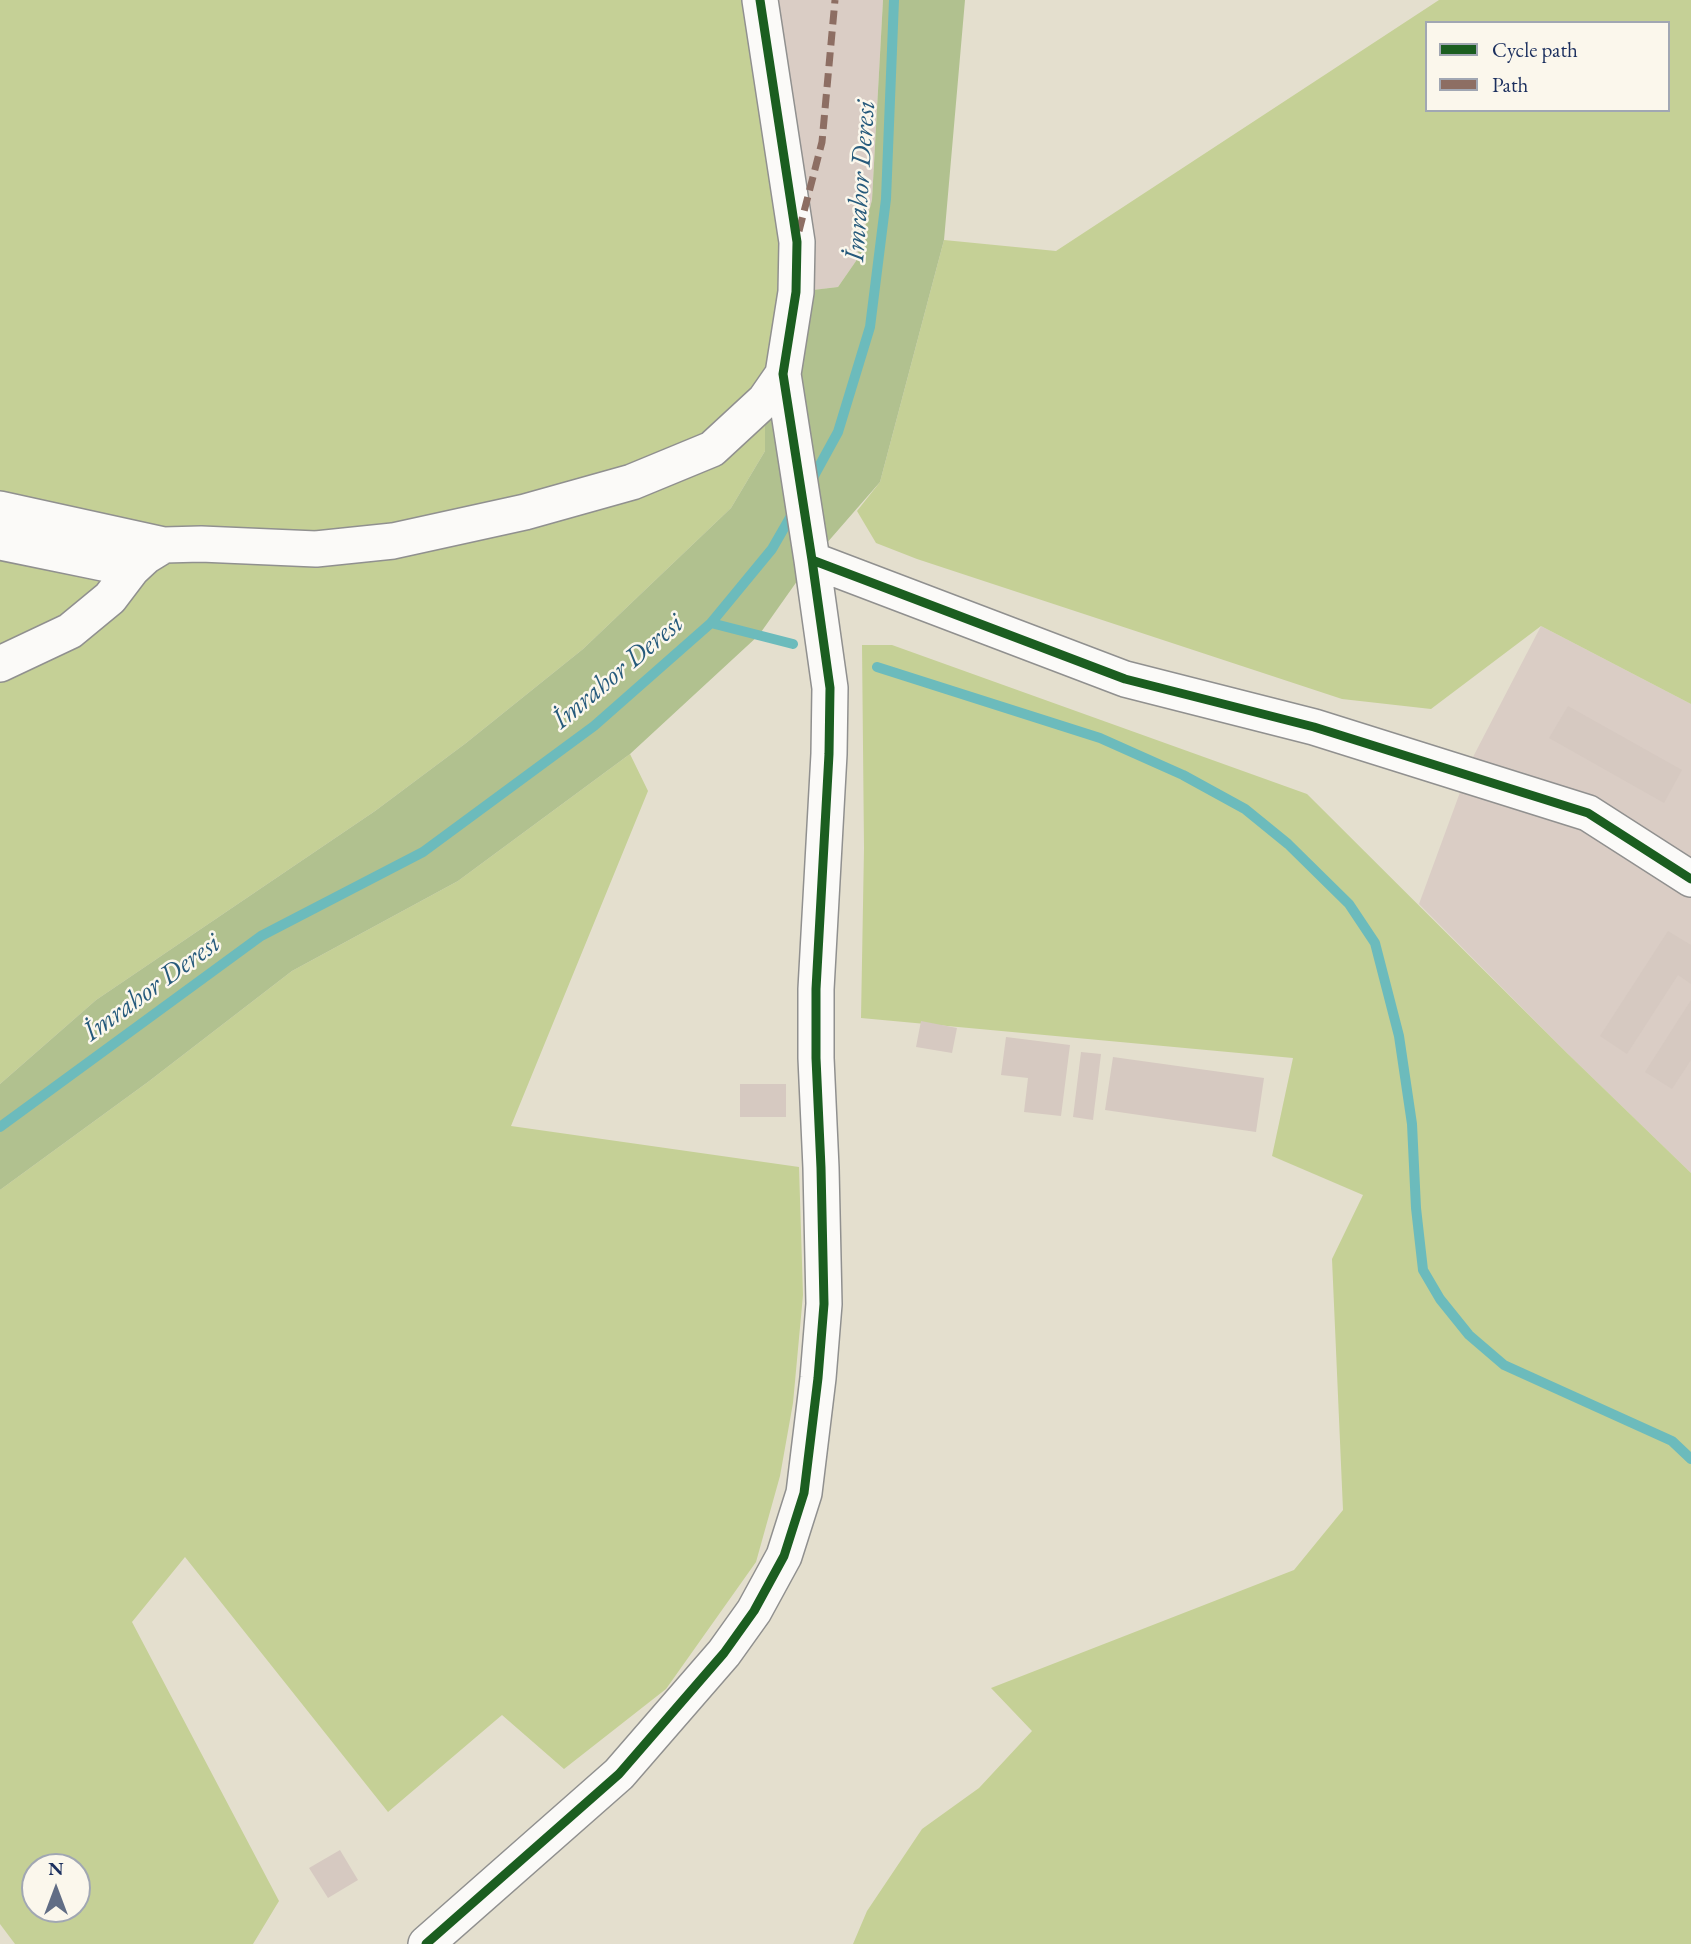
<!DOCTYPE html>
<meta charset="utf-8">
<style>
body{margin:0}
#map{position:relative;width:1691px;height:1944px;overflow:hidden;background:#e4dfce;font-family:"EB Garamond",serif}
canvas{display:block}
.legend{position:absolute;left:1425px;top:21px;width:245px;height:91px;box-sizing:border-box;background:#fbf7ec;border:2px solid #a1a7b3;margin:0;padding:9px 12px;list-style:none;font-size:21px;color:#1b2f5e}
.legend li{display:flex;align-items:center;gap:14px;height:35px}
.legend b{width:35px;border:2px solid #a1a7b3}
.north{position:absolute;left:21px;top:1853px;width:70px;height:70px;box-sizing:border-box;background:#fbf7ec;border:2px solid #a1a7b3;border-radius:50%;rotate:0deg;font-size:19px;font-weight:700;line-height:28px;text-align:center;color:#1b2f5e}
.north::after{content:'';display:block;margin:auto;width:24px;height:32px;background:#616d85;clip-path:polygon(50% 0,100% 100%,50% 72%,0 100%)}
</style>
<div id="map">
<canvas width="1691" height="1944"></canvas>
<ul class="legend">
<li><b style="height:9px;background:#1b5e20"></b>Cycle path</li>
<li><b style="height:9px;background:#8d6e63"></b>Path</li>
</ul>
<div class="north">N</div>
</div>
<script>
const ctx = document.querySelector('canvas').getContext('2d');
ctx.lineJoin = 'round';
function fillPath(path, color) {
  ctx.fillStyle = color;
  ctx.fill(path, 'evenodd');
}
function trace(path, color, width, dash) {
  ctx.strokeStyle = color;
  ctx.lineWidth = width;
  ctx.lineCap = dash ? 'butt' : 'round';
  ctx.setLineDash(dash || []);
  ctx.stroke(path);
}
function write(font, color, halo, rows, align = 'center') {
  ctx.font = font + ' "EB Garamond",serif';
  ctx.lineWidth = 5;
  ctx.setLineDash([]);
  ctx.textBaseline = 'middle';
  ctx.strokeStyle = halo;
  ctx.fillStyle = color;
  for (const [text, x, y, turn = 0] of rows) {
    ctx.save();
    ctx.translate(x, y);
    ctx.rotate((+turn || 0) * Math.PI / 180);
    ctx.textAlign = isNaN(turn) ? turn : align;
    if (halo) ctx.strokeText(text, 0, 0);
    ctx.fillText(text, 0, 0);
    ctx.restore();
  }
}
fillPath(new Path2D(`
 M 760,0 L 883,0 L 872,200 L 856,261 L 838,287 L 796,292 Z
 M 1541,626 L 1691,704 L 1691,1173 L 1569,1055 L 1419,904 L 1473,757 Z`), '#dacdc5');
fillPath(new Path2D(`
 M 0,0 L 760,0 L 797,242 L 765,400 L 765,451 L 731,508 L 583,649 L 466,743 L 375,811 L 96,1000 L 0,1084 Z
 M 1439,0 L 1691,0 L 1691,704 L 1541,626 L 1431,709 L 1342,699 L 917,559 L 876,543 L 857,511 L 880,482 L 944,240 L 1056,251 ZM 1427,23 L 1668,23 L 1668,110 L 1427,110 Z
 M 862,645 L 892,645 L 1307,794 L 1569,1055 L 1691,1173 L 1691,1944 L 853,1944 L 867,1911 L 922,1829 L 979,1788 L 1032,1731 L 991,1688 L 1294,1570 L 1343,1510 L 1332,1259 L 1363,1195 L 1272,1156 L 1293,1058 L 861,1018 L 864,848 Z
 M 630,754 L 648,791 L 511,1126 L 799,1167 L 803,1295 L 793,1403 L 780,1476 L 756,1562 L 666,1689 L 564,1769 L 502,1715 L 388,1812 L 185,1557 L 132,1622 L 279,1901 L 253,1944 L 15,1944 L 0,1924 L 0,1190 L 148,1082 L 292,971 L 458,881 ZM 35,1867 L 77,1867 L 77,1909 L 35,1909 Z`), '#c5d096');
fillPath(new Path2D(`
 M 883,0 L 965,0 L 944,240 L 880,482 L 812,560 L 759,635 L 630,754 L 458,881 L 292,971 L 148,1082 L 0,1190 L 0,1084 L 96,1000 L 375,811 L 466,743 L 583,649 L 731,508 L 765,451 L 765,400 L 796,292 L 838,287 L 856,261 L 872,200 Z`), '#b1c18f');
trace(new Path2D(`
 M 810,483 L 838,432 L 870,327 L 886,199 L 894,0
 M 711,623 L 793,644
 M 877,667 L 1100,738 L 1183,775 L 1245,809 L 1288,844 L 1349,904 L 1375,943 L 1399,1036 L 1412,1124 L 1416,1208 L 1423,1270 L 1440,1299 L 1469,1335 L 1504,1365 L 1672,1441 L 1691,1459
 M 0,1127 L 261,936 L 423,852 L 594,726 L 711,623 L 772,549 L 795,509`), '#6cbbbc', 10);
fillPath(new Path2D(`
 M 1568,706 L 1682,770 L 1664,803 L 1549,738 Z
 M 1668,931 L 1691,945 L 1691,984 L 1678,975 L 1627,1054 L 1600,1036 Z
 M 1691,1000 L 1691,1060 L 1672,1089 L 1645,1072 Z
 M 921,1021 L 957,1028 L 952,1053 L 916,1047 Z
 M 1006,1037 L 1070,1045 L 1061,1116 L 1024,1112 L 1028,1078 L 1001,1075 Z
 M 1081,1052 L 1101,1054 L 1093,1120 L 1073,1117 Z
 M 1113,1057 L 1264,1078 L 1256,1132 L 1105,1110 Z
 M 740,1084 L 786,1084 L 786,1117 L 740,1117 Z
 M 340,1850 L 358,1880 L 328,1898 L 309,1868 Z`), '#d6c9c1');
const minor = new Path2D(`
 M 0,509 L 164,545 L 201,544 L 316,549 L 393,541 L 525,512 L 632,482 L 712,449 L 765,400 L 783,374
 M 0,542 L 132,569
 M 812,560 L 1125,679 L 1314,727 L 1588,813 L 1691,879
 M 0,664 L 70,631 L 110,598 L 132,569 L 146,556 L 164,545
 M 426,1944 L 619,1774 L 724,1653 L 754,1611 L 784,1556 L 804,1493 L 818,1378 L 824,1304 L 821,1168 L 816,1058 L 816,989 L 829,754 L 830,688 L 812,560 L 783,374 L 796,292 L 797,242 L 760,0`);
trace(minor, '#90908f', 38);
trace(minor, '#fbfaf8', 35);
trace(new Path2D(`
 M 799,231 L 822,142 L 835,0`), '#8d6e63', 7, [14, 7]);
trace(new Path2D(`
 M 812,560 L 1125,679 L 1314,727 L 1588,813 L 1691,879
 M 426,1944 L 619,1774 L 724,1653 L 754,1611 L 784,1556 L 804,1493 L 818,1378 L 824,1304 L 821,1168 L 816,1058 L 816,989 L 829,754 L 830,688 L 812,560 L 783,374 L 796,292 L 797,242 L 760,0`), '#1b5e20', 9);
write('italic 28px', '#265a7c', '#fbf7ec', [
 ["İmrahor Deresi",861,181,-86],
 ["İmrahor Deresi",618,672,-40],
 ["İmrahor Deresi",152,988,-36]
]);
</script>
